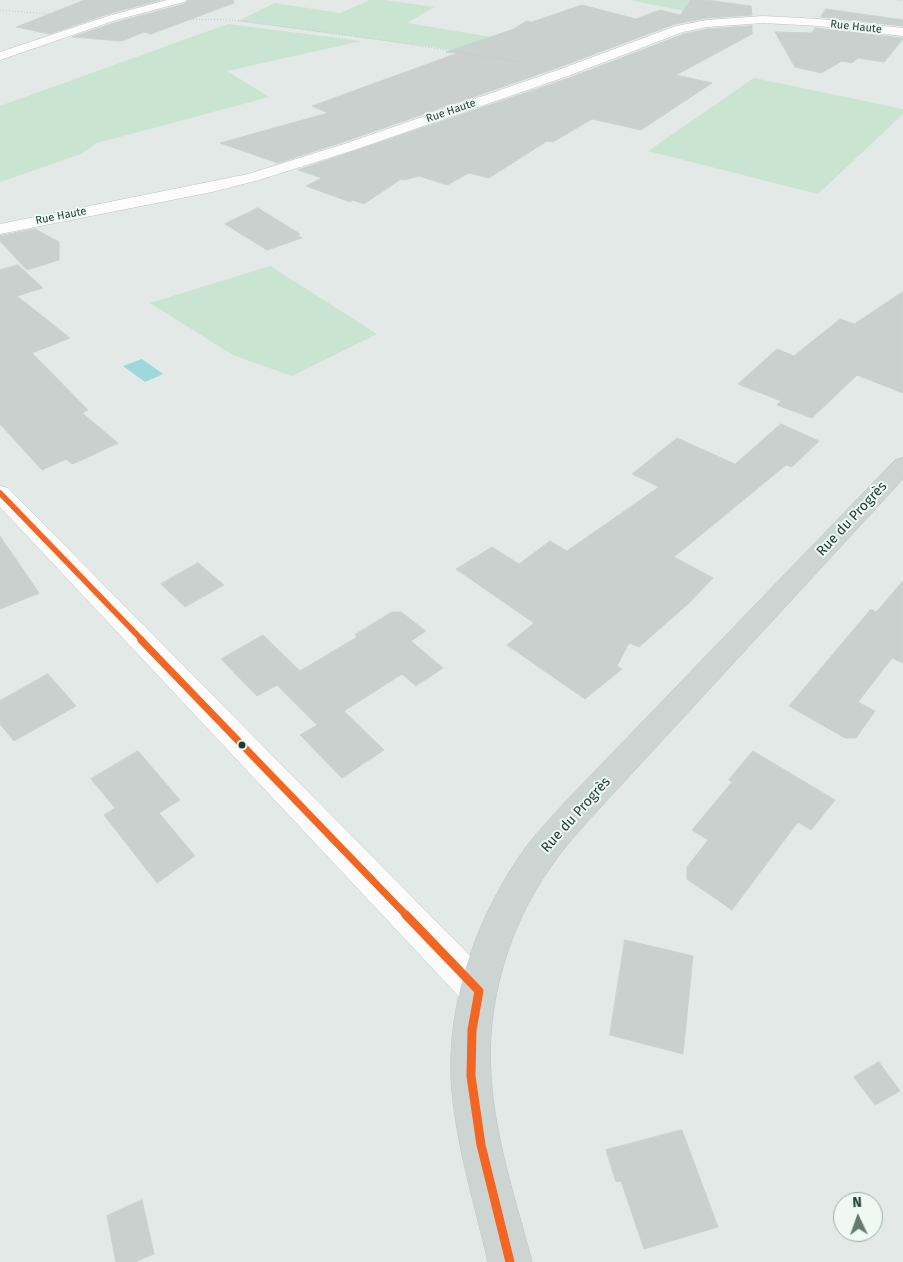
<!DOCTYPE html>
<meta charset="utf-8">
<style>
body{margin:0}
#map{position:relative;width:903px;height:1262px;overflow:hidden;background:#e2e9e6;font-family:"Fira Sans",sans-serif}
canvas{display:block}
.north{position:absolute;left:833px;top:1192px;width:50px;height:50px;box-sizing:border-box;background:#f0f8f4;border:1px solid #9caea7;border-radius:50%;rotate:357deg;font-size:14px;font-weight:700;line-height:20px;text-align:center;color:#1e3e34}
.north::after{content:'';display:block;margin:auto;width:18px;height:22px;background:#637a72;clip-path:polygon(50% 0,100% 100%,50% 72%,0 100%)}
</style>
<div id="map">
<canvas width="903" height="1262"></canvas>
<div class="north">N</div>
</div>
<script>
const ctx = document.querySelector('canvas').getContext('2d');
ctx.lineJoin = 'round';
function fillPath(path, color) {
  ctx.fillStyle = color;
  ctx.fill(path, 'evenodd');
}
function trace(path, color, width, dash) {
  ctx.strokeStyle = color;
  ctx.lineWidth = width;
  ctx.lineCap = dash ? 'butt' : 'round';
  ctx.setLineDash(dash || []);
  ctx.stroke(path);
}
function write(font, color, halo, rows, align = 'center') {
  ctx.font = font + ' "Fira Sans",sans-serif';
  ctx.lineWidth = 4;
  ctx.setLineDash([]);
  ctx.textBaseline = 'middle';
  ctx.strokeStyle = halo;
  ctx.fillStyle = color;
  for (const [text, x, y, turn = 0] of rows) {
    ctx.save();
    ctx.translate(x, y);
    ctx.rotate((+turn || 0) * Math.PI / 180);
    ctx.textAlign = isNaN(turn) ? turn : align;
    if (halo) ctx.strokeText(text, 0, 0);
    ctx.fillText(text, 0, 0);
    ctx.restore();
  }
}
fillPath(new Path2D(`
 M 370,0 L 385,0 L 434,7 L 407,23 L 497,38 L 475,53 L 238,21 L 275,3 L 340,13 Z
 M 630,0 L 697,0 L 684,11 Z
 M 228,24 L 361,41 L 227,71 L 269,97 L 97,143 L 81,154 L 0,182 L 0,106 Z
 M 754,78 L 903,109 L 903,114 L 818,194 L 648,151 Z
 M 270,266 L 377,334 L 292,376 L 233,355 L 150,303 Z`), '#c9e4d0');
fillPath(new Path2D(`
 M 142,359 L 163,374 L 145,382 L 123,366 Z`), '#9ed7dc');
const building = new Path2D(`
 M 85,0 L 160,0 L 108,14 L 49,34 L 17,27 Z
 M 188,0 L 233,0 L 234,3 L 151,34 L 144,32 L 122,41 L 72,37 L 117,22 L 184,4 Z
 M 691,0 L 706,0 L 751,6 L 752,15 L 707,18 L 675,24 L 557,68 L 343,142 L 278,163 L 220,143 L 328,113 L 312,106 L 458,53 L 446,52 L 514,29 L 526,21 L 532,22 L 582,5 L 636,19 L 660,10 L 680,15 Z
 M 826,9 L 903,20 L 903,26 L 821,17 Z
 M 752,26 L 752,34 L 676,75 L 712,83 L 641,130 L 592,119 L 553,142 L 547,141 L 489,178 L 469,173 L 447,185 L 419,176 L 404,180 L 401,179 L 364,204 L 353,200 L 350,202 L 306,186 L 322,178 L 298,170 L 569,78 L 684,34 L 707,29 Z
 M 815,28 L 903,38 L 903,39 L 884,62 L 858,58 L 852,63 L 842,61 L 821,73 L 795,67 L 775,32 L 812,33 Z
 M 258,208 L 300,234 L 297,235 L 302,238 L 267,250 L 225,224 Z
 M 35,229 L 59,242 L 59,260 L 27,270 L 0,241 L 0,236 Z
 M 18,265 L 43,288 L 17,296 L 70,338 L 32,353 L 88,410 L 82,413 L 118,443 L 82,460 L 72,464 L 66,459 L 42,470 L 0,424 L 0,270 Z
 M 903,292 L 903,393 L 857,375 L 812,418 L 777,405 L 781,401 L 738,384 L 777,349 L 794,356 L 840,319 L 854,324 Z
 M 781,424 L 819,441 L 792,467 L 786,465 L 674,557 L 713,578 L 688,604 L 639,647 L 629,643 L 617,666 L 622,669 L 585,699 L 507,645 L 534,623 L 456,569 L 492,547 L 519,564 L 550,541 L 567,551 L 659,487 L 632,474 L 677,438 L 735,464 Z
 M 0,536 L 39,593 L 0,609 Z
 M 198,563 L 224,585 L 185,607 L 161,584 Z
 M 903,581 L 903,663 L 892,658 L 858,702 L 875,711 L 856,738 L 845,738 L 789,706 L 871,609 L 876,612 Z
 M 392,612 L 401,612 L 426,631 L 411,641 L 443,668 L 416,686 L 402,674 L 344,711 L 384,750 L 342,778 L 300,735 L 317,725 L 277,685 L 257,696 L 221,659 L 263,635 L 300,671 L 357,637 L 355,635 Z
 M 48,674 L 76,706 L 14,741 L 0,724 L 0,701 Z
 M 138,751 L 180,800 L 159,813 L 195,856 L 157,883 L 104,815 L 115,808 L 91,779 Z
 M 753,751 L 835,800 L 811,830 L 798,822 L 732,910 L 687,879 L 687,867 L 708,840 L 692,830 L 732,782 L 729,780 Z
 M 625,940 L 693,956 L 683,1054 L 610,1035 Z
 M 879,1062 L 900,1091 L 875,1105 L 854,1077 Z
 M 682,1130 L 718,1227 L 644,1249 L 621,1181 L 616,1182 L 606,1150 Z
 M 142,1200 L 154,1254 L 135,1262 L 116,1262 L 107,1216 Z`);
fillPath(building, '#c9d0cd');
trace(building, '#cbd2cf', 1);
const minor = new Path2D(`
 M 167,0 L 186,0 L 184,2 L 116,20 L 0,60 L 0,52 L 108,16 Z
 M 763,16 L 819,19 L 903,28 L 903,36 L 819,26 L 763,23 L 707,27 L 683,32 L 568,76 L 354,150 L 259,180 L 212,192 L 0,234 L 0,224 L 248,174 L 344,144 L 558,70 L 676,26 L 707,20 Z
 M 0,486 L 8,488 L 492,978 L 497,991 L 492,1004 L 479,1009 L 466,1004 L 0,507 Z`);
const major = new Path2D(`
 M 903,458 L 903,479 L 588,821 C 575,836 561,851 550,868 C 508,928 486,1003 491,1076 C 495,1139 516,1201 532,1262 L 488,1262 C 474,1201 454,1139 451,1077 C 448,996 479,912 526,847 C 538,831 552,817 566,801 L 895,460 Z`);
trace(minor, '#bfc6c3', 1);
trace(major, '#bbc5c2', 1);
trace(new Path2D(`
 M 897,0 L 903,1
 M 0,10 L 49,14
 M 193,19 L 233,20 L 382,40 L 521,62`), '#bfcac6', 1, [1, 2]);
fillPath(minor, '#fbfcfb');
fillPath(major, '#ccd5d2');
trace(new Path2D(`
 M 0,493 L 143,641`), '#f26522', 5.5);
trace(new Path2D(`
 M 141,640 L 407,916`), '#f26522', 7);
trace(new Path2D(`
 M 406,915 L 479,991
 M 479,991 L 472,1030 L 471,1076 L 481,1145 L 510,1262`), '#f26522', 9);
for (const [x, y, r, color] of [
 [242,745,4.5,"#1e3e34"]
]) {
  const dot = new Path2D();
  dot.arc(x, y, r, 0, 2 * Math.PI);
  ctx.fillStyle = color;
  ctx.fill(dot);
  trace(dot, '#f0f8f4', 2);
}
write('11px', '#1e3e34', '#f0f8f4', [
 ["Rue Haute",856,27,6],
 ["Rue Haute",451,111,-19],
 ["Rue Haute",61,216,-11]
]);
write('14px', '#1e3e34', '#f0f8f4', [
 ["Rue du Progrès",852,519,-47],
 ["Rue du Progrès",576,815,-48]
]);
</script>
